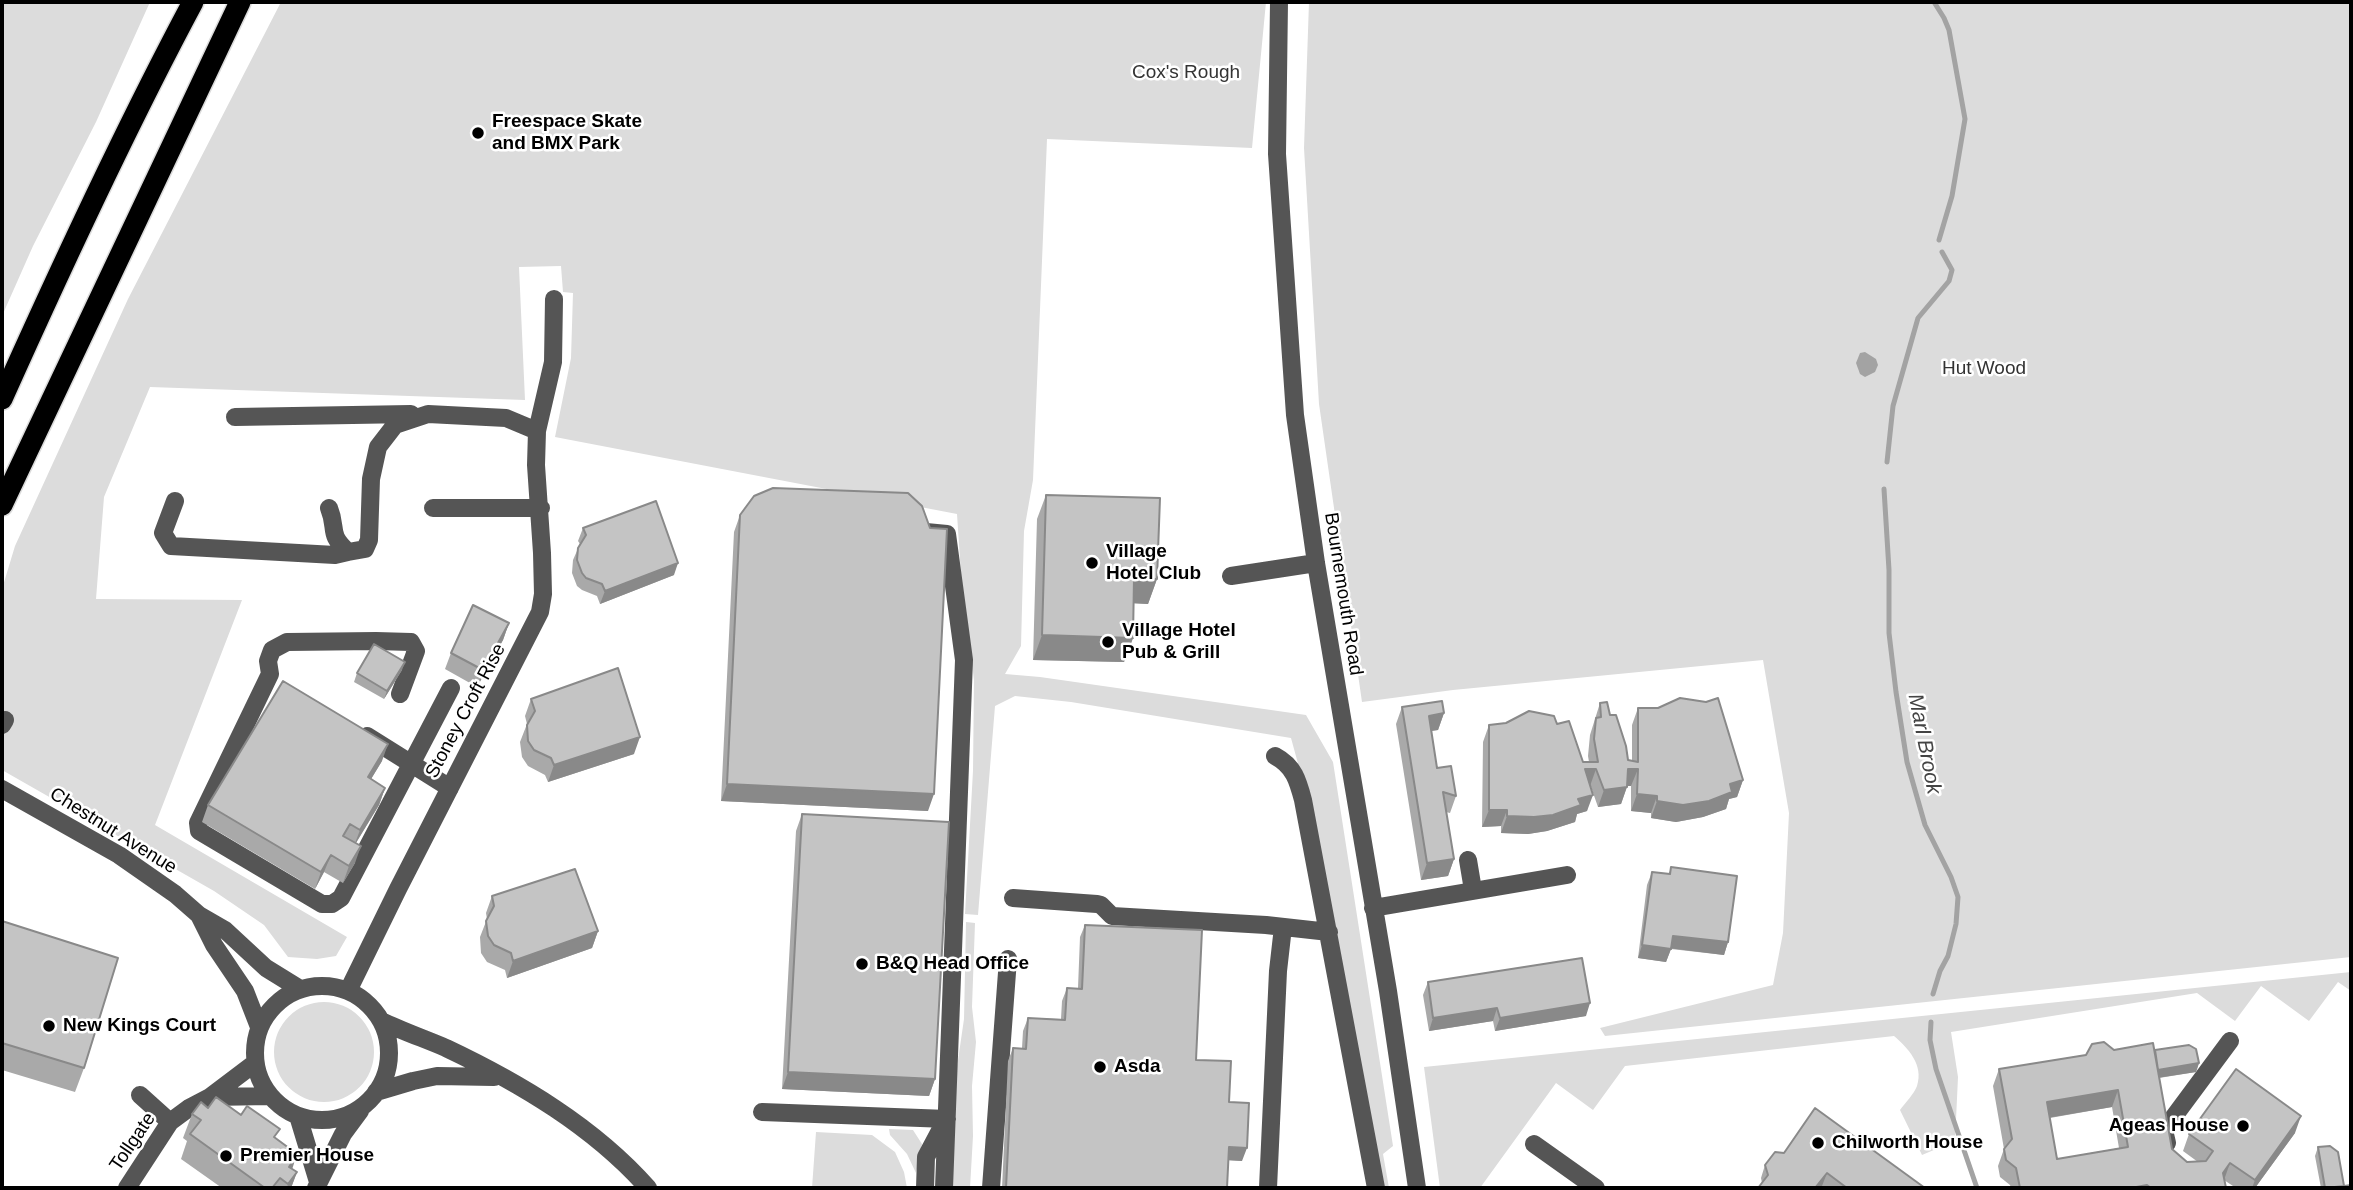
<!DOCTYPE html>
<style>
body{margin:0}
#map{position:relative;width:2353px;height:1190px;overflow:hidden;background:#fff;font-family:Helvetica,sans-serif}
canvas{display:block}
.frame{position:absolute;inset:0;border:4px solid #000;pointer-events:none}
</style>
<div id="map">
<canvas width="2353" height="1190"></canvas>
<div class="frame"></div>
</div>
<script>
const ctx = document.querySelector('canvas').getContext('2d');
ctx.lineJoin = 'round';
function fillPath(path, color) {
  ctx.fillStyle = color;
  ctx.fill(path, 'evenodd');
}
function trace(path, color, width, dash) {
  ctx.strokeStyle = color;
  ctx.lineWidth = width;
  ctx.lineCap = dash ? 'butt' : 'round';
  ctx.setLineDash(dash || []);
  ctx.stroke(path);
}
function write(font, color, halo, rows, align = 'center') {
  ctx.font = font + ' Helvetica,sans-serif';
  ctx.lineWidth = 5;
  ctx.setLineDash([]);
  ctx.textBaseline = 'middle';
  ctx.strokeStyle = halo;
  ctx.fillStyle = color;
  for (const [text, x, y, turn = 0] of rows) {
    ctx.save();
    ctx.translate(x, y);
    ctx.rotate((+turn || 0) * Math.PI / 180);
    ctx.textAlign = isNaN(turn) ? turn : align;
    if (halo) ctx.strokeText(text, 0, 0);
    ctx.fillText(text, 0, 0);
    ctx.restore();
  }
}
fillPath(new Path2D(`
 M 2,2 L 150,2 L 96,122 L 33,246 L 2,316 Z
 M 281,2 L 1266,2 L 1252,148 L 1047,139 L 1033,480 L 1024,531 L 1021,646 L 1005,674 L 1040,677 L 1306,715 L 1333,762 L 1393,1146 L 1383,1154 L 1389,1188 L 1380,1188 L 1314,822 L 1291,738 L 1071,702 L 1015,696 L 995,706 L 978,915 L 965,914 L 973,771 L 974,680 L 961,575 L 957,514 L 555,437 L 571,358 L 573,293 L 563,292 L 561,266 L 519,267 L 525,400 L 150,387 L 104,497 L 96,599 L 242,600 L 155,825 L 347,937 L 336,956 L 317,959 L 288,957 L 264,925 L 214,891 L 2,770 L 2,589 L 15,546 L 128,299 Z
 M 1309,2 L 2351,2 L 2351,957 L 1605,1036 L 1600,1028 L 1773,985 L 1783,933 L 1789,813 L 1763,660 L 1453,690 L 1362,702 L 1319,404 L 1304,148 Z
 M 966,922 L 975,923 L 972,1007 L 976,1042 L 972,1086 L 973,1136 L 970,1188 L 951,1188 L 957,1067 L 964,1019 Z
 M 2351,972 L 2351,991 L 2338,982 L 2309,1021 L 2261,986 L 2235,1021 L 2197,993 L 1951,1032 L 1958,1077 L 1955,1141 L 1922,1155 L 1900,1110 C 1905,1103 1914,1094 1917,1086 C 1924,1065 1908,1048 1894,1036 L 1625,1066 L 1593,1110 L 1556,1083 L 1480,1188 L 1440,1188 L 1424,1067 Z
 M274 1052a50 50 0 1 1 100 0a50 50 0 1 1-100 0Z
 M 889,1129 L 913,1130 L 922,1144 L 916,1173 L 907,1154 L 890,1135 Z
 M 816,1132 L 872,1135 L 895,1152 L 904,1172 L 907,1188 L 812,1188 Z`), '#dcdcdc');
fillPath(new Path2D(`
 M 1865,352 L 1876,359 L 1878,365 L 1875,372 L 1865,377 L 1860,374 L 1856,363 L 1860,353 Z`), '#a3a3a3');
trace(new Path2D(`
 M 1934,2 L 1944,18 L 1949,30 L 1965,119 L 1952,196 L 1939,240
 M 1887,462 L 1893,406 L 1918,318 L 1949,281 L 1952,270 L 1942,252
 M 1884,489 L 1889,570 L 1889,633 L 1896,692 L 1907,762 L 1925,825 L 1951,877 L 1958,897 L 1956,924 L 1948,956 L 1940,971 L 1933,994
 M 1931,1022 L 1930,1040 L 1936,1069 L 1977,1188`), '#a3a3a3', 5);
const highway = new Path2D(`
 M 2,399 C 62,265 124,131 193,2
 M 2,505 L 240,2`);
trace(highway, '#dbdbdb', 24);
trace(new Path2D(`
 M 1279,2 L 1277,154 L 1295,415 L 1316,563 L 1388,991 L 1417,1188
 M 235,417 L 411,414
 M 175,501 L 163,533 L 171,546 L 335,555 L 348,552 C 327,533 338,530 329,508
 M 433,508 L 541,508
 M 926,532 L 947,534 L 964,660 L 944,1188
 M 348,552 L 365,549 L 369,540 L 371,479 L 378,447 L 395,425 L 428,414 L 506,418 L 537,431
 M 1231,576 L 1316,563
 M 400,694 L 416,651 L 411,642 L 376,641 L 287,642 L 272,650 L 268,661 L 270,674 L 198,823 L 199,831 L 322,904 L 332,904 L 341,898 L 451,688
 M 2,725 L 5,720
 M 367,736 L 450,788
 M 1275,756 C 1294,766 1298,781 1303,800 L 1376,1188
 M 2,789 L 119,855 L 175,894 L 199,915 L 225,930 L 266,968 L 300,989
 M 1468,860 L 1473,890
 M 1013,898 L 1097,904 L 1101,905 L 1112,916 L 1266,925 L 1329,932
 M 1373,908 L 1567,875
 M 199,915 L 214,945 L 245,991 L 259,1027
 M255 1053a67 67 0 1 1 134 0a67 67 0 1 1-134 0Z
 M 348,991 L 398,889 L 540,612 L 543,594 L 542,553 L 536,465 L 537,431 L 553,362 L 554,299
 M 381,1021 C 402,1031 425,1039 446,1048 C 520,1083 594,1127 648,1188
 M 376,1092 L 413,1081 L 437,1076 L 494,1077
 M 140,1095 L 170,1122
 M 210,1097 L 270,1096
 M 762,1112 L 947,1119
 M 298,1116 L 318,1182
 M 2167,1143 L 2164,1130 L 2230,1041
 M 1534,1144 L 1596,1188
 M 127,1188 L 170,1122 L 189,1108 L 210,1097 L 255,1063
 M 316,1188 L 343,1134 L 360,1111
 M 925,1188 L 926,1157 L 943,1125
 M 991,1188 L 1008,959
 M 1268,1188 L 1278,971 L 1283,927`), '#555', 18);
trace(highway, '#000', 21);
fillPath(new Path2D(`
 M 1046,495 L 1157,579 L 1148,604 L 1134,603 L 1133,638 L 1124,662 L 1033,660 L 1037,519 Z
 M 740,515 L 928,811 L 721,801 L 734,532 Z
 M 583,528 L 674,575 L 600,604 L 597,596 L 582,590 L 577,586 L 572,573 L 573,560 L 580,544 L 578,541 Z
 M 509,623 L 503,640 L 477,687 L 445,669 L 451,653 Z
 M 402,670 L 384,699 L 354,682 L 357,673 Z
 M 531,699 L 634,754 L 548,782 L 545,775 L 528,766 L 522,757 L 520,742 L 527,724 L 525,716 Z
 M 1600,703 L 1610,715 L 1628,760 L 1632,761 L 1632,725 L 1638,708 L 1743,780 L 1737,797 L 1729,799 L 1726,809 L 1703,817 L 1676,822 L 1651,818 L 1651,813 L 1631,811 L 1631,786 L 1627,786 L 1621,804 L 1598,807 L 1591,787 L 1587,811 L 1577,814 L 1575,822 L 1547,831 L 1528,834 L 1501,833 L 1501,826 L 1482,827 L 1483,742 L 1489,725 L 1557,724 L 1583,762 L 1589,762 L 1588,756 L 1590,735 Z
 M 1402,707 L 1444,713 L 1438,730 L 1431,731 L 1437,768 L 1456,796 L 1450,813 L 1446,812 L 1454,859 L 1448,876 L 1421,880 L 1396,724 Z
 M 382,761 L 371,779 L 385,788 L 379,805 L 356,843 L 355,863 L 343,883 L 324,872 L 315,889 L 202,822 L 208,805 Z
 M 802,814 L 935,1079 L 929,1096 L 782,1089 L 796,831 Z
 M 1671,867 L 1728,942 L 1724,955 L 1671,949 L 1666,962 L 1638,958 L 1647,885 L 1652,872 L 1669,874 Z
 M 492,896 L 598,931 L 592,948 L 507,978 L 505,970 L 487,962 L 481,953 L 480,937 L 487,919 L 486,913 Z
 M 2,921 L 84,1068 L 75,1092 L 2,1070 Z
 M 1085,925 L 1196,1060 L 1229,1102 L 1242,1161 L 1228,1160 L 1227,1188 L 1002,1188 L 1008,1061 L 1013,1048 L 1022,1048 L 1023,1031 L 1028,1018 L 1061,1019 L 1062,1001 L 1067,988 L 1078,988 L 1080,937 Z
 M 1428,982 L 1586,1016 L 1495,1031 L 1493,1021 L 1429,1031 L 1423,995 Z
 M 2114,1050 L 2154,1051 L 2199,1063 L 2196,1072 L 2159,1078 L 2172,1149 L 2187,1162 L 2198,1162 L 2183,1151 L 2189,1134 L 2295,1133 L 2255,1188 L 2236,1188 L 2224,1180 L 2226,1188 L 2011,1188 L 2010,1185 L 2000,1177 L 1998,1166 L 2004,1149 L 1993,1086 L 1999,1069 ZM 2112,1107 L 2119,1148 L 2057,1159 L 2050,1118 Z
 M 208,1108 L 276,1139 L 292,1169 L 297,1172 L 291,1188 L 222,1188 L 181,1159 L 187,1141 L 183,1138 L 192,1114 Z
 M 2318,1147 L 2344,1186 L 2351,1188 L 2321,1188 L 2315,1156 Z
 M 1784,1153 L 1925,1188 L 1825,1188 L 1822,1186 L 1821,1188 L 1758,1188 L 1762,1183 L 1761,1178 L 1765,1165 Z`), '#a9a9a9');
fillPath(new Path2D(`
 M 678,563 L 674,575 L 600,604 L 605,591 Z
 M 1134,578 L 1157,579 L 1148,604 L 1126,603 Z
 M 509,623 L 503,640 L 477,687 L 483,670 Z
 M 1042,635 L 1133,638 L 1124,662 L 1033,660 Z
 M 405,662 L 402,670 L 384,699 L 387,691 Z
 M 1444,713 L 1438,730 L 1423,732 L 1429,716 Z
 M 640,737 L 634,754 L 548,782 L 554,765 Z
 M 388,744 L 382,761 L 362,794 L 368,777 Z
 M 1585,769 L 1596,769 L 1590,786 Z
 M 1628,769 L 1638,769 L 1631,786 L 1622,786 Z
 M 1743,780 L 1737,797 L 1729,799 L 1726,809 L 1703,817 L 1676,822 L 1651,818 L 1657,801 L 1730,784 Z
 M 727,784 L 934,794 L 928,811 L 721,801 Z
 M 1627,787 L 1621,804 L 1598,807 L 1604,790 Z
 M 385,788 L 379,805 L 354,846 L 360,830 Z
 M 1637,794 L 1657,796 L 1651,813 L 1631,811 Z
 M 1593,795 L 1587,811 L 1577,814 L 1575,822 L 1547,831 L 1528,834 L 1501,833 L 1507,816 Z
 M 1489,810 L 1507,810 L 1501,826 L 1482,827 Z
 M 361,846 L 355,863 L 343,883 L 349,866 Z
 M 331,855 L 324,872 L 315,889 L 321,872 Z
 M 1454,859 L 1448,876 L 1421,880 L 1427,863 Z
 M 598,931 L 592,948 L 507,978 L 513,961 Z
 M 1673,936 L 1728,942 L 1724,955 L 1668,948 Z
 M 1642,945 L 1671,949 L 1666,962 L 1638,958 Z
 M 1590,1003 L 1586,1016 L 1495,1031 L 1500,1018 Z
 M 1497,1008 L 1493,1021 L 1429,1031 L 1433,1018 Z
 M 2199,1063 L 2196,1072 L 2150,1079 L 2153,1071 Z
 M 788,1072 L 935,1079 L 929,1096 L 782,1089 Z
 M 2118,1090 L 2112,1107 L 2041,1119 L 2047,1102 Z
 M 2301,1116 L 2295,1133 L 2255,1188 L 2252,1188 L 2255,1180 Z
 M 1229,1147 L 1247,1148 L 1242,1161 L 1224,1160 Z
 M 297,1154 L 289,1179 L 289,1167 Z
 M 2230,1163 L 2224,1180 L 2223,1173 Z
 M 297,1172 L 291,1188 L 287,1188 L 288,1184 Z
 M 1827,1173 L 1822,1186 L 1821,1188 L 1815,1188 Z`), '#898989');
const building = new Path2D(`
 M 773,488 L 908,493 L 922,506 L 930,528 L 947,529 L 934,794 L 727,784 L 740,515 L 754,496 Z
 M 1046,495 L 1160,498 L 1157,579 L 1134,578 L 1133,638 L 1042,635 Z
 M 656,501 L 678,563 L 605,591 L 602,584 L 586,578 L 582,573 L 577,560 L 578,548 L 586,535 L 583,528 Z
 M 473,605 L 509,623 L 483,670 L 451,653 Z
 M 374,644 L 405,662 L 387,691 L 357,673 Z
 M 618,668 L 640,737 L 554,765 L 551,758 L 534,750 L 528,741 L 527,725 L 535,711 L 531,699 Z
 M 283,681 L 388,744 L 368,777 L 385,788 L 360,830 L 350,824 L 343,836 L 361,846 L 349,866 L 331,855 L 321,872 L 208,805 Z
 M 1680,698 L 1706,702 L 1718,698 L 1743,780 L 1730,784 L 1732,792 L 1709,801 L 1683,805 L 1657,801 L 1657,796 L 1637,794 L 1638,769 L 1628,769 L 1627,787 L 1604,790 L 1596,769 L 1585,769 L 1593,795 L 1578,799 L 1581,805 L 1553,815 L 1534,817 L 1507,816 L 1507,810 L 1489,810 L 1489,725 L 1506,723 L 1529,711 L 1554,716 L 1557,724 L 1569,721 L 1583,762 L 1598,762 L 1594,739 L 1596,718 L 1601,717 L 1600,703 L 1607,702 L 1610,715 L 1616,715 L 1626,746 L 1628,760 L 1638,762 L 1638,708 L 1658,708 Z
 M 1442,701 L 1444,713 L 1429,716 L 1437,768 L 1451,766 L 1456,796 L 1443,792 L 1454,859 L 1427,863 L 1402,707 Z
 M 802,814 L 949,822 L 935,1079 L 788,1072 Z
 M 1671,867 L 1737,876 L 1728,942 L 1673,936 L 1671,949 L 1642,945 L 1652,872 L 1670,874 Z
 M 575,869 L 598,931 L 513,961 L 511,953 L 494,945 L 488,936 L 486,921 L 494,906 L 492,896 Z
 M 2,921 L 118,958 L 84,1068 L 2,1043 Z
 M 1085,925 L 1202,930 L 1196,1060 L 1231,1061 L 1229,1102 L 1249,1103 L 1247,1148 L 1229,1147 L 1227,1188 L 1006,1188 L 1013,1048 L 1026,1049 L 1028,1018 L 1065,1020 L 1067,988 L 1082,989 Z
 M 1582,958 L 1590,1003 L 1500,1018 L 1497,1008 L 1433,1018 L 1428,982 Z
 M 2104,1042 L 2114,1050 L 2153,1043 L 2172,1149 L 2187,1162 L 2206,1161 L 2213,1151 L 2189,1134 L 2236,1069 L 2301,1116 L 2255,1180 L 2230,1163 L 2223,1173 L 2226,1188 L 2151,1188 L 2147,1185 L 2131,1188 L 2020,1188 L 2016,1168 L 2006,1160 L 2004,1149 L 2012,1139 L 1999,1069 L 2086,1055 L 2092,1044 ZM 2118,1090 L 2128,1147 L 2057,1159 L 2047,1102 Z
 M 2189,1045 L 2196,1049 L 2199,1063 L 2158,1070 L 2155,1050 Z
 M 216,1097 L 241,1115 L 247,1106 L 280,1129 L 274,1137 L 297,1154 L 289,1167 L 297,1172 L 288,1184 L 280,1178 L 272,1188 L 265,1188 L 190,1134 L 201,1120 L 192,1114 L 201,1102 L 208,1108 Z
 M 1815,1108 L 1925,1188 L 1847,1188 L 1827,1173 L 1815,1188 L 1758,1188 L 1768,1175 L 1765,1165 L 1775,1152 L 1784,1153 Z
 M 2330,1146 L 2338,1152 L 2344,1186 L 2325,1188 L 2318,1147 Z
 M 2351,1185 L 2351,1188 L 2331,1188 Z`);
fillPath(building, '#c4c4c4');
trace(building, '#898989', 2);
for (const [x, y, r, color] of [
 [478,133,7,"#000"],
 [1092,563,7,"#000"],
 [1108,642,7,"#000"],
 [862,964,7,"#000"],
 [49,1026,7,"#000"],
 [1100,1067,7,"#000"],
 [2243,1126,7,"#000"],
 [1818,1143,7,"#000"],
 [226,1156,7,"#000"]
]) {
  const dot = new Path2D();
  dot.arc(x, y, r, 0, 2 * Math.PI);
  ctx.fillStyle = color;
  ctx.fill(dot);
  trace(dot, '#fff', 2.5);
}
write('19px', '#333', '#fff', [
 ["Cox's Rough",1186,73],
 ["Hut Wood",1984,369]
]);
write('bold 19px', '#000', '#fff', [
 ["Freespace Skate",492,122],
 ["and BMX Park",492,144],
 ["Village",1106,552],
 ["Hotel Club",1106,574],
 ["Village Hotel",1122,631],
 ["Pub & Grill",1122,653],
 ["B&Q Head Office",876,964],
 ["New Kings Court",63,1026],
 ["Asda",1114,1067],
 ["Ageas House",2229,1126,"right"],
 ["Chilworth House",1832,1143],
 ["Premier House",240,1156]
], 'left');
write('19px', '#000', '#fff', [
 ["Bournemouth Road",1343,594,81],
 ["Stoney Croft Rise",466,711,-62],
 ["Chestnut Avenue",113,831,32],
 ["Tollgate",133,1142,-56]
]);
write('italic 21px', '#444', '#fff', [
 ["Marl Brook",1924,744,79]
]);
</script>
